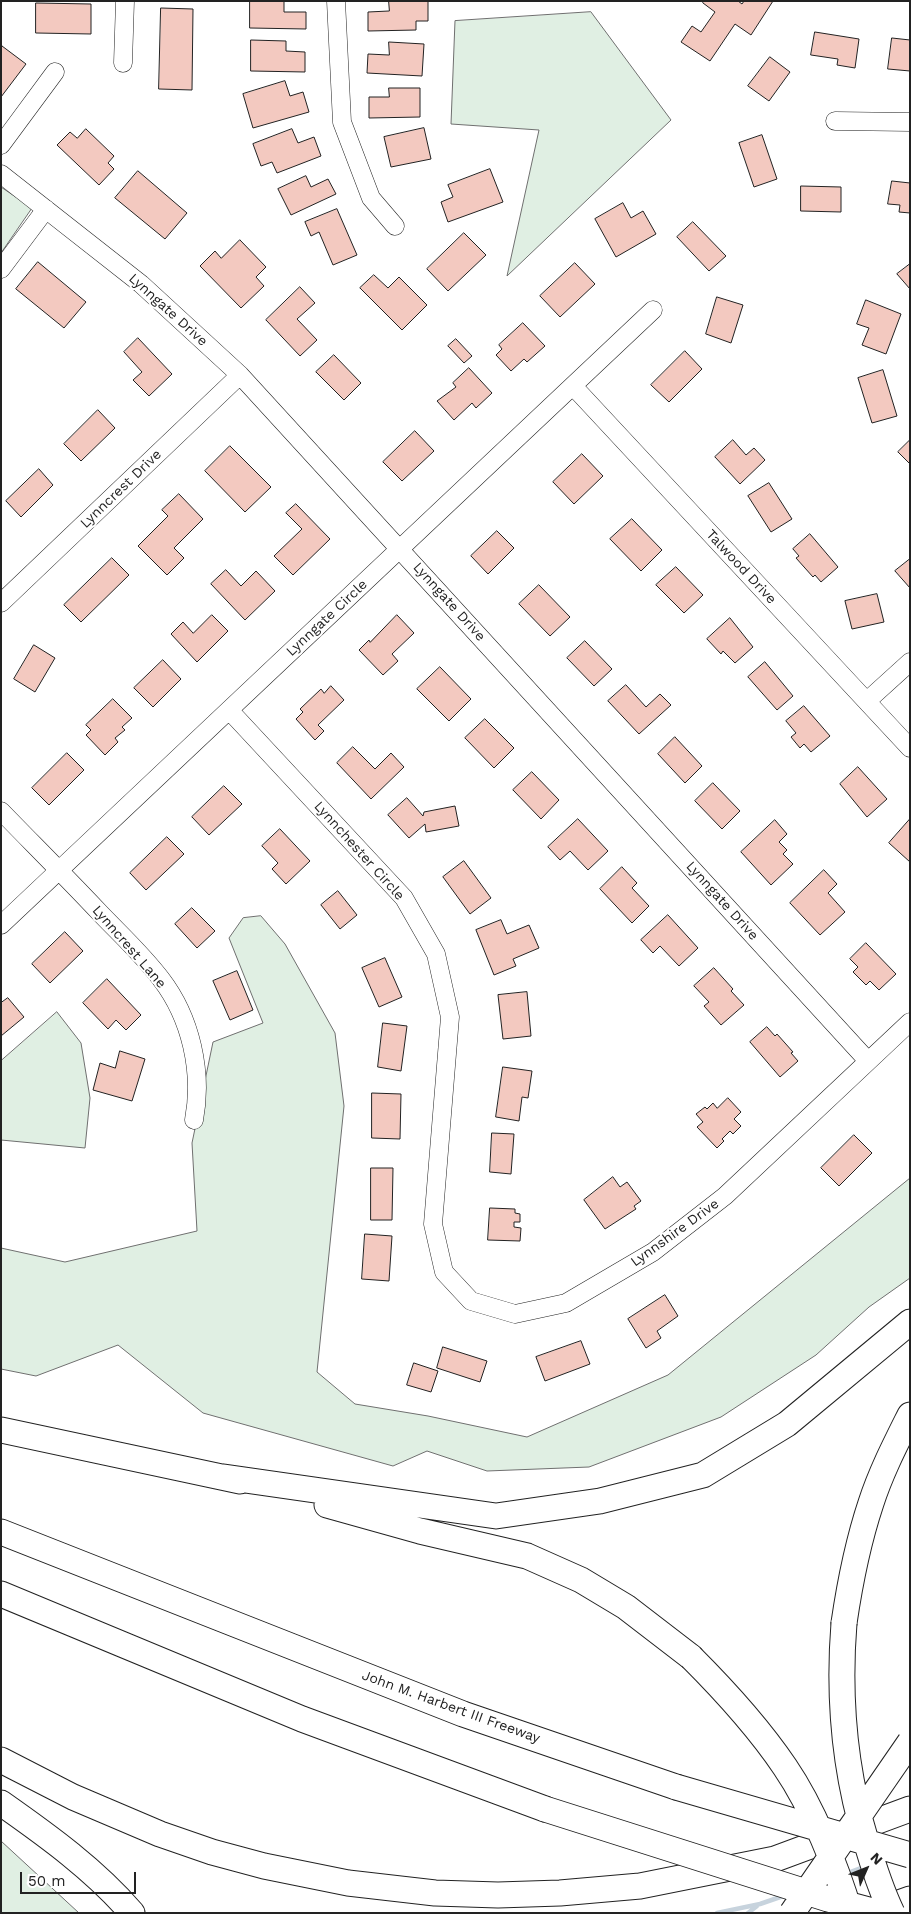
<!DOCTYPE html>
<style>
body{margin:0}
#map{position:relative;width:911px;height:1914px;overflow:hidden;background:#fff;font-family:"Work Sans",sans-serif}
canvas{display:block}
.frame{position:absolute;inset:0;border:2px solid #222;pointer-events:none}
.north{position:absolute;left:841px;top:1844px;width:50px;height:50px;-webkit-text-stroke:4px #fff;paint-order:stroke;rotate:46deg;font-size:14px;font-weight:700;line-height:20px;text-align:center;color:#222}
.north::after{content:'';display:block;margin:auto;width:18px;height:22px;background:#222;clip-path:polygon(50% 0,100% 100%,50% 72%,0 100%)}
.scale{position:absolute;left:20px;top:1872px;width:116px;height:22px;box-sizing:border-box;border:2px solid #222;border-top:0;padding-left:6px;font-size:15px;line-height:18px;white-space:nowrap;color:#222;-webkit-text-stroke:4px #fff;paint-order:stroke}
</style>
<div id="map">
<canvas width="911" height="1914"></canvas>
<div class="frame"></div>
<div class="north">N</div>
<div class="scale">50 m</div>
</div>
<script>
const ctx = document.querySelector('canvas').getContext('2d');
ctx.lineJoin = 'round';
function fillPath(path, color) {
  ctx.fillStyle = color;
  ctx.fill(path, 'evenodd');
}
function trace(path, color, width, dash) {
  ctx.strokeStyle = color;
  ctx.lineWidth = width;
  ctx.lineCap = dash ? 'butt' : 'round';
  ctx.setLineDash(dash || []);
  ctx.stroke(path);
}
function write(font, color, halo, rows, align = 'center') {
  ctx.font = font + ' "Work Sans",sans-serif';
  ctx.lineWidth = 4;
  ctx.setLineDash([]);
  ctx.textBaseline = 'middle';
  ctx.strokeStyle = halo;
  ctx.fillStyle = color;
  for (const [text, x, y, turn = 0] of rows) {
    ctx.save();
    ctx.translate(x, y);
    ctx.rotate((+turn || 0) * Math.PI / 180);
    ctx.textAlign = isNaN(turn) ? turn : align;
    if (halo) ctx.strokeText(text, 0, 0);
    ctx.fillText(text, 0, 0);
    ctx.restore();
  }
}
const green = new Path2D(`
 M 591,12 L 671,120 L 507,276 L 539,130 L 451,124 L 455,21 Z
 M 1,187 L 32,208 L 1,253 Z
 M 261,916 L 285,944 L 335,1033 L 344,1106 L 317,1372 L 355,1404 L 428,1416 L 527,1437 L 668,1375 L 910,1178 L 910,1278 L 869,1307 L 816,1355 L 721,1417 L 589,1467 L 487,1471 L 427,1451 L 393,1466 L 203,1413 L 118,1345 L 36,1376 L 1,1369 L 1,1248 L 65,1262 L 197,1231 L 192,1143 L 213,1042 L 263,1023 L 229,938 L 243,918 Z
 M 57,1012 L 81,1043 L 90,1098 L 85,1148 L 1,1140 L 1,1061 Z
 M 1,1841 L 79,1913 L 1,1913 Z`);
fillPath(green, '#e0efe3');
trace(green, '#6f6f6f', 1);
trace(new Path2D(`
 M 845,1874 L 866,1866
 M 717,1913 L 760,1904 L 786,1895
 M 748,1913 L 757,1906`), '#c7d3dd', 4.5);
const building = new Path2D(`
 M 250,1 L 284,1 L 284,12 L 306,12 L 306,29 L 250,28 Z
 M 389,1 L 428,1 L 428,21 L 416,21 L 416,30 L 368,31 L 368,12 L 389,11 Z
 M 704,1 L 738,1 L 742,4 L 744,1 L 773,1 L 751,35 L 735,24 L 710,61 L 681,42 L 692,26 L 701,32 L 715,12 L 703,3 Z
 M 36,3 L 91,4 L 91,34 L 36,33 Z
 M 161,8 L 193,9 L 192,90 L 159,89 Z
 M 815,32 L 859,39 L 855,68 L 837,65 L 838,59 L 811,55 Z
 M 892,38 L 910,40 L 910,71 L 888,69 Z
 M 251,40 L 286,41 L 286,51 L 305,52 L 305,72 L 251,71 Z
 M 389,42 L 424,44 L 422,76 L 367,73 L 368,54 L 389,55 Z
 M 2,46 L 26,64 L 1,97 L 1,47 Z
 M 770,57 L 790,72 L 769,101 L 748,86 Z
 M 285,81 L 290,96 L 303,92 L 309,112 L 253,128 L 243,94 Z
 M 389,88 L 420,88 L 420,117 L 369,118 L 369,97 L 389,97 Z
 M 424,128 L 431,159 L 391,167 L 384,137 Z
 M 86,129 L 114,156 L 108,163 L 114,169 L 99,185 L 57,145 L 70,132 L 77,138 Z
 M 292,129 L 298,143 L 314,137 L 321,156 L 277,173 L 272,162 L 261,166 L 253,144 Z
 M 762,135 L 777,179 L 754,187 L 739,143 Z
 M 490,169 L 503,202 L 448,222 L 441,202 L 453,197 L 448,185 Z
 M 138,171 L 187,213 L 165,239 L 115,198 Z
 M 306,176 L 311,187 L 328,179 L 336,194 L 291,215 L 278,189 Z
 M 892,181 L 910,183 L 910,213 L 899,212 L 900,205 L 888,204 Z
 M 801,186 L 841,187 L 841,212 L 801,211 Z
 M 623,203 L 631,218 L 643,211 L 656,234 L 616,257 L 595,219 Z
 M 337,209 L 357,255 L 333,265 L 319,232 L 311,236 L 305,222 Z
 M 693,222 L 726,256 L 709,271 L 677,237 Z
 M 464,233 L 486,255 L 448,291 L 427,269 Z
 M 240,240 L 266,267 L 256,277 L 264,286 L 241,308 L 200,266 L 215,251 L 221,258 Z
 M 38,262 L 86,302 L 64,328 L 16,289 Z
 M 575,263 L 595,284 L 560,317 L 540,296 Z
 M 910,264 L 910,289 L 897,274 Z
 M 374,275 L 388,288 L 399,277 L 427,305 L 402,330 L 360,288 Z
 M 300,287 L 315,303 L 297,319 L 317,340 L 300,356 L 266,320 Z
 M 717,297 L 743,305 L 731,343 L 706,334 Z
 M 866,300 L 901,314 L 886,354 L 862,345 L 869,328 L 857,324 Z
 M 523,323 L 545,346 L 527,362 L 524,359 L 511,371 L 496,355 L 502,349 L 499,345 Z
 M 138,338 L 172,374 L 149,396 L 133,380 L 142,372 L 124,352 Z
 M 456,339 L 472,356 L 464,363 L 448,346 Z
 M 685,351 L 702,369 L 669,402 L 651,385 Z
 M 334,355 L 361,383 L 344,400 L 316,372 Z
 M 469,368 L 492,393 L 476,408 L 472,403 L 454,420 L 437,401 L 456,387 L 453,383 Z
 M 883,370 L 897,416 L 872,423 L 858,378 Z
 M 98,410 L 115,428 L 81,461 L 64,444 Z
 M 415,431 L 434,451 L 402,481 L 383,462 Z
 M 733,440 L 746,455 L 754,448 L 765,460 L 740,484 L 715,457 Z
 M 910,440 L 910,464 L 898,452 Z
 M 230,446 L 271,487 L 245,512 L 205,471 Z
 M 582,454 L 603,476 L 574,504 L 553,482 Z
 M 39,469 L 53,485 L 21,517 L 6,501 Z
 M 769,483 L 792,519 L 771,532 L 748,496 Z
 M 179,494 L 203,519 L 174,548 L 184,558 L 167,575 L 138,546 L 168,516 L 162,510 Z
 M 296,504 L 330,539 L 293,575 L 274,556 L 302,529 L 286,513 Z
 M 632,519 L 662,550 L 641,571 L 610,539 Z
 M 497,531 L 514,548 L 488,574 L 471,556 Z
 M 810,534 L 838,567 L 821,582 L 815,575 L 813,577 L 796,558 L 799,556 L 793,549 Z
 M 112,558 L 129,575 L 81,622 L 64,605 Z
 M 910,559 L 910,588 L 895,571 Z
 M 676,567 L 703,595 L 684,613 L 656,585 Z
 M 226,570 L 241,586 L 256,571 L 275,591 L 245,620 L 211,584 Z
 M 539,585 L 570,617 L 550,636 L 519,604 Z
 M 877,594 L 884,622 L 852,629 L 845,601 Z
 M 212,615 L 228,631 L 197,662 L 171,634 L 183,622 L 193,633 Z
 M 397,615 L 414,633 L 392,654 L 398,661 L 383,675 L 359,650 L 369,640 L 370,642 Z
 M 730,618 L 753,647 L 735,663 L 723,651 L 721,654 L 707,639 Z
 M 585,641 L 612,669 L 594,686 L 567,658 Z
 M 34,645 L 55,658 L 35,692 L 14,679 Z
 M 163,660 L 181,679 L 153,707 L 134,688 Z
 M 765,662 L 793,696 L 777,710 L 748,677 Z
 M 440,667 L 471,699 L 449,721 L 417,689 Z
 M 626,685 L 646,707 L 660,694 L 671,705 L 639,734 L 608,701 Z
 M 331,686 L 344,700 L 318,725 L 324,731 L 315,740 L 296,719 L 303,712 L 300,709 L 321,689 L 324,693 Z
 M 113,699 L 132,718 L 122,727 L 125,730 L 115,738 L 118,742 L 105,755 L 86,735 L 91,730 L 86,725 Z
 M 804,706 L 830,736 L 811,752 L 804,744 L 800,748 L 791,737 L 796,733 L 786,721 Z
 M 485,719 L 514,748 L 494,768 L 465,738 Z
 M 675,737 L 702,766 L 685,783 L 658,754 Z
 M 353,747 L 375,769 L 391,753 L 404,767 L 371,799 L 337,763 Z
 M 67,753 L 84,770 L 49,805 L 32,788 Z
 M 858,767 L 887,799 L 867,817 L 840,784 Z
 M 532,772 L 559,800 L 541,819 L 513,790 Z
 M 713,783 L 740,811 L 722,829 L 695,801 Z
 M 224,786 L 242,804 L 209,835 L 192,817 Z
 M 407,798 L 423,816 L 424,812 L 455,806 L 459,826 L 426,832 L 425,824 L 409,838 L 388,815 Z
 M 578,819 L 608,851 L 588,870 L 570,851 L 560,860 L 548,847 Z
 M 910,819 L 910,862 L 889,843 Z
 M 775,820 L 787,834 L 779,842 L 787,850 L 783,854 L 793,864 L 771,885 L 741,852 Z
 M 280,829 L 310,861 L 286,884 L 272,869 L 278,863 L 262,846 Z
 M 167,837 L 184,854 L 146,890 L 130,873 Z
 M 464,861 L 491,898 L 470,914 L 443,877 Z
 M 622,867 L 637,883 L 632,888 L 649,906 L 632,923 L 600,889 Z
 M 824,870 L 837,884 L 828,893 L 845,912 L 820,935 L 790,903 Z
 M 338,891 L 357,915 L 340,929 L 321,905 Z
 M 192,908 L 215,931 L 197,948 L 175,924 Z
 M 668,915 L 698,948 L 679,966 L 660,946 L 653,953 L 641,940 Z
 M 501,920 L 507,934 L 529,925 L 539,948 L 513,959 L 516,966 L 494,975 L 476,930 Z
 M 65,932 L 83,951 L 50,983 L 32,964 Z
 M 866,943 L 896,974 L 879,990 L 870,981 L 866,985 L 853,972 L 858,967 L 850,959 Z
 M 385,958 L 402,997 L 379,1007 L 362,968 Z
 M 714,968 L 733,989 L 731,991 L 744,1005 L 721,1025 L 704,1006 L 709,1002 L 694,986 Z
 M 237,971 L 253,1010 L 230,1020 L 213,981 Z
 M 107,979 L 141,1015 L 126,1030 L 116,1020 L 108,1029 L 83,1003 Z
 M 527,992 L 531,1036 L 503,1039 L 498,995 Z
 M 8,998 L 24,1017 L 1,1036 L 1,1003 Z
 M 383,1023 L 407,1026 L 401,1071 L 378,1067 Z
 M 767,1027 L 775,1036 L 777,1034 L 793,1052 L 791,1053 L 798,1061 L 780,1077 L 750,1042 Z
 M 120,1051 L 145,1059 L 132,1101 L 93,1090 L 100,1063 L 115,1068 Z
 M 503,1067 L 532,1071 L 528,1098 L 522,1097 L 519,1121 L 496,1117 Z
 M 372,1093 L 401,1094 L 400,1139 L 372,1138 Z
 M 728,1098 L 741,1112 L 734,1119 L 741,1126 L 733,1134 L 730,1131 L 722,1139 L 724,1141 L 717,1148 L 697,1127 L 703,1122 L 696,1114 L 705,1107 L 707,1109 L 713,1103 L 717,1108 Z
 M 492,1133 L 514,1134 L 511,1174 L 490,1172 Z
 M 854,1135 L 872,1153 L 839,1186 L 821,1168 Z
 M 371,1168 L 393,1168 L 392,1220 L 371,1220 Z
 M 613,1177 L 620,1187 L 627,1182 L 641,1201 L 634,1206 L 636,1209 L 605,1229 L 584,1200 Z
 M 490,1208 L 515,1209 L 515,1213 L 520,1214 L 520,1222 L 514,1222 L 514,1227 L 521,1228 L 520,1241 L 488,1240 Z
 M 365,1234 L 392,1236 L 389,1281 L 362,1279 Z
 M 665,1295 L 678,1316 L 657,1331 L 661,1338 L 646,1348 L 628,1319 Z
 M 581,1341 L 590,1364 L 545,1381 L 536,1357 Z
 M 443,1347 L 487,1361 L 480,1382 L 437,1368 Z
 M 414,1363 L 438,1371 L 431,1392 L 407,1385 Z`);
fillPath(building, '#f3c9c0');
trace(building, '#222', 1);
const minor = new Path2D(`
 M 336,1 L 342,122 L 371,198 L 395,226
 M 123,63 L 125,1
 M 835,121 L 910,122
 M 1,145 L 55,72
 M 1,174 L 141,284 L 240,375 L 868,1061
 M 1,269 L 46,209
 M 573,386 L 910,748
 M 1,603 L 240,375
 M 867,701 L 910,662
 M 229,710 L 404,898 L 436,954 L 450,1017 L 433,1224 L 444,1272 L 471,1301 L 515,1314 L 566,1303 L 653,1252 L 725,1196 L 910,1022
 M 1,811 C 34,845 67,878 99,912 C 120,934 143,955 161,979 C 191,1018 203,1072 194,1120
 M 1,925 L 653,310`);
const highway = new Path2D(`
 M 1,1430 L 240,1481
 M 224,1477 L 496,1516 L 600,1501 L 703,1475 L 787,1424 L 910,1322
 M 327,1505 L 420,1531 L 527,1556 L 581,1580 L 626,1607 L 691,1657
 M 1,1532 L 463,1714 L 676,1787
 M 1,1594 L 302,1719 L 545,1809
 M 844,1623 C 850,1582 858,1542 871,1503 C 881,1472 896,1443 910,1415
 M 1,1760 L 73,1797 L 160,1834 L 212,1852 L 264,1866 L 348,1883 L 435,1893 L 498,1895 L 560,1893 L 640,1886 L 775,1859 L 910,1809
 M 1,1803 C 48,1836 95,1870 132,1913
 M 871,1913 L 910,1899`);
trace(minor, '#222', 19);
trace(highway, '#222', 27);
trace(minor, '#fff', 18);
trace(highway, '#fff', 25);
const highwayBridge = new Path2D(`
 M 844,1623 C 838,1698 844,1769 866,1841 C 873,1865 881,1890 892,1913
 M 691,1657 C 725,1691 758,1727 785,1767 C 813,1808 836,1866 850,1913
 M 676,1787 L 910,1855
 M 545,1809 L 828,1899 L 880,1913
 M 792,1913 L 910,1742`);
trace(highwayBridge, '#222', 27, []);
trace(highwayBridge, '#fff', 25);
write('14px', '#222', '#fff', [
 ["Lynngate Drive",168,310,42],
 ["Lynncrest Drive",121,489,-44],
 ["Talwood Drive",741,567,47],
 ["Lynngate Drive",449,602,48],
 ["Lynngate Circle",327,618,-43],
 ["Lynnchester Circle",359,851,48],
 ["Lynngate Drive",722,901,48],
 ["Lynncrest Lane",129,947,49],
 ["Lynnshire Drive",675,1233,-36],
 ["John M. Harbert III Freeway",451,1707,20]
]);
</script>
